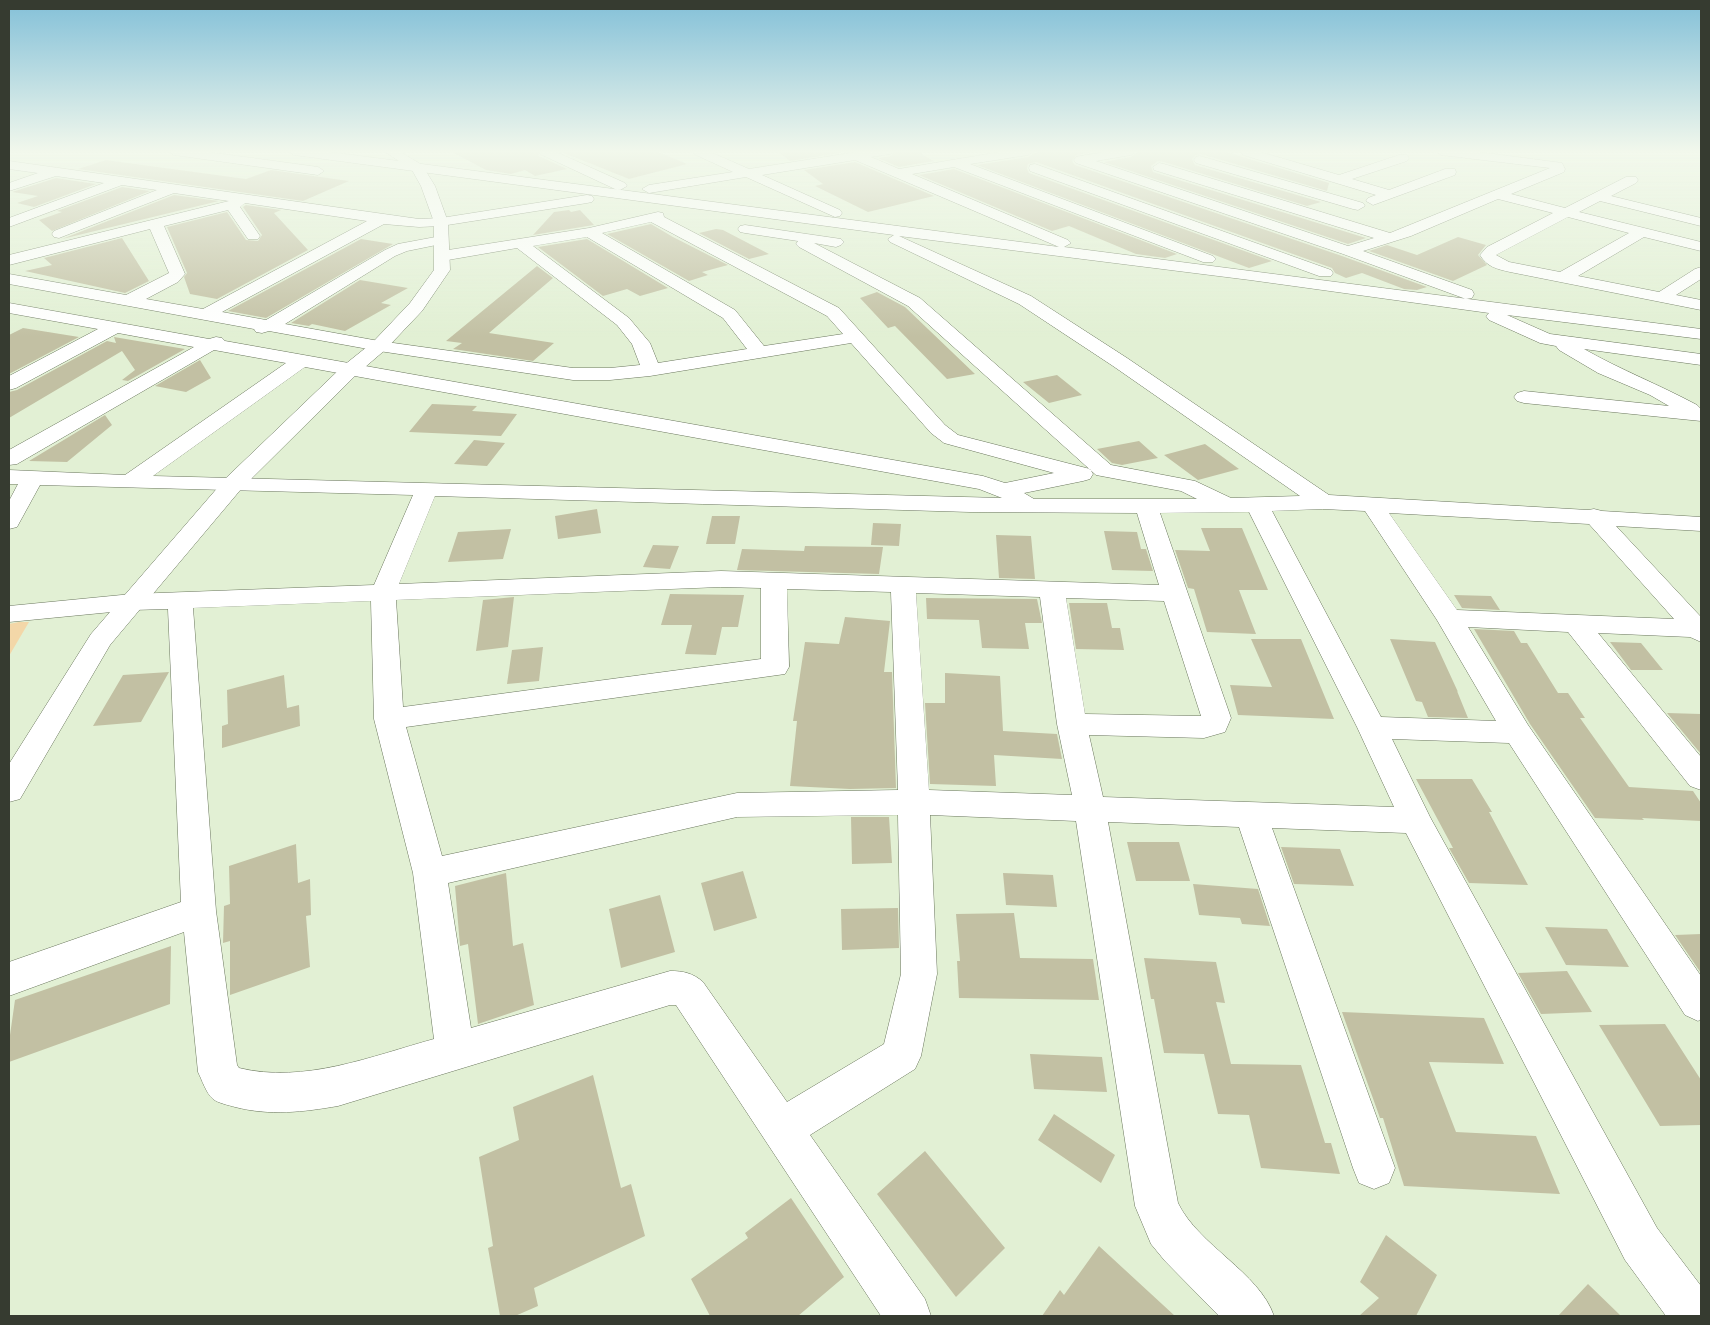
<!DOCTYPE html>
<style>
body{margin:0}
#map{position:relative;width:1710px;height:1325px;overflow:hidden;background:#e2f0d4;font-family:"DM Sans",sans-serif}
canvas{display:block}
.frame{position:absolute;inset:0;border:10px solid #363b30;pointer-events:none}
</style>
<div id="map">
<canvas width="1710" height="1325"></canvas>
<div class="frame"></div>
</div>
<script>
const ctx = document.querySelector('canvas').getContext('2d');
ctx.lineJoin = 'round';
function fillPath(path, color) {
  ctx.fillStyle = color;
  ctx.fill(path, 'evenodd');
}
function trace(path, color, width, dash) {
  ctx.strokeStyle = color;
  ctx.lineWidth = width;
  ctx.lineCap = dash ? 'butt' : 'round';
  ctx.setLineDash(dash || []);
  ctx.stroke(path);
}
fillPath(new Path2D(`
 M 19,622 L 29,622 L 9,656 L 9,624 Z`), '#f3d7a8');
fillPath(new Path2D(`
 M 450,151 L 536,151 L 539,156 L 567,169 L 535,176 L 525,170 L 511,174 L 486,170 Z
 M 559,151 L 656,151 L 687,164 L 629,179 Z
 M 777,151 L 851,151 L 790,161 Z
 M 895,151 L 916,151 L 934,161 L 899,167 L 878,158 L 891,156 Z
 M 1046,151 L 1099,151 L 1076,155 L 1072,161 L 1075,165 L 1342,256 L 1427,287 L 1417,290 L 1404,289 L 1362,273 L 1346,278 L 1335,273 L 1332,268 L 1036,162 L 1028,164 L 1027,169 L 1029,173 L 1272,261 L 1249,268 L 977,165 L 1028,157 L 1034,153 Z
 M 1139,151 L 1223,151 L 1329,183 L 1327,191 L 1201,154 L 1196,155 L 1192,159 L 1195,165 L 1321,202 L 1307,206 L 1164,162 L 1158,161 L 1151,166 L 1153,172 L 1366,238 L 1348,244 L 1104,162 L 1131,157 Z
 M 106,160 L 246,179 L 271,170 L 349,181 L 303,201 L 78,169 Z
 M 855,162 L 934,196 L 868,212 L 815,186 L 823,184 L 804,170 Z
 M 954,169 L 1177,254 L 1165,258 L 1136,254 L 1069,226 L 1052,231 L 919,175 Z
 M 56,178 L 96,184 L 34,207 L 17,203 L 38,196 L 12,192 Z
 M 122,187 L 150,191 L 52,231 L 39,220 L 62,212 L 57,211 Z
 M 174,195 L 219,201 L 62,239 Z
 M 246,205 L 281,210 L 274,213 L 308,250 L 217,299 L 190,294 L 184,277 L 187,273 L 167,227 L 227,212 L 246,240 L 258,241 L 262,235 L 243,207 Z
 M 569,210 L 571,212 L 580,210 L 594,225 L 533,235 L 554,212 Z
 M 651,224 L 673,237 L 728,265 L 702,272 L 708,275 L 689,281 L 607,234 Z
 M 716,229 L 723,230 L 769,254 L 749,259 L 699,233 Z
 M 1458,237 L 1486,245 L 1478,255 L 1487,265 L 1453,281 L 1369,251 L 1387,245 L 1417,255 Z
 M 122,238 L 149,281 L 125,293 L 25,271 L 52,265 L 44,258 Z
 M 361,239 L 393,244 L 266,318 L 228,311 Z
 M 587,239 L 668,288 L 640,296 L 627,289 L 603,296 L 538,247 Z
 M 537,266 L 553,278 L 489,333 L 554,343 L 533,361 L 453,349 L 462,343 L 446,341 Z
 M 360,280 L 408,288 L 381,303 L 391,305 L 345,331 L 312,324 L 309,326 L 291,323 Z
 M 877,292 L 905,307 L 975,374 L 947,379 L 895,326 L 888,328 L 860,298 Z
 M 23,328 L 79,337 L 9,374 L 9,335 Z
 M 114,337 L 185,349 L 128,381 L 122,380 L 135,370 L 122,351 L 9,418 L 9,392 L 17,390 L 107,341 L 116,343 Z
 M 200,360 L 211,378 L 186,392 L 155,386 Z
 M 1057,375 L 1082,395 L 1049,403 L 1023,382 Z
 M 432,404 L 477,406 L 472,411 L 517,414 L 501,436 L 409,432 Z
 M 105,415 L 112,425 L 67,462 L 29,461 Z
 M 474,440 L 505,443 L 487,466 L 454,464 Z
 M 1139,441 L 1158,458 L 1122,465 L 1112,463 L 1097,449 Z
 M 1205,444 L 1239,469 L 1198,480 L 1164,455 Z
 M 597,509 L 601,533 L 558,539 L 555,516 Z
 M 712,516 L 740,516 L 735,544 L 706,544 Z
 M 873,523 L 901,524 L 899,546 L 871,545 Z
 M 1201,528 L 1242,528 L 1268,590 L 1239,590 L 1256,634 L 1207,632 L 1194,589 L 1188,588 L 1175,550 L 1210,551 Z
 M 511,529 L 503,559 L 448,562 L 458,532 Z
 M 1104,531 L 1137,532 L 1141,549 L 1146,549 L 1153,571 L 1112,570 Z
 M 996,535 L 1031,536 L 1035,579 L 999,578 Z
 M 653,545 L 679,546 L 670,569 L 643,567 Z
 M 805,546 L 883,547 L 879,574 L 737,570 L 742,549 L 804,551 Z
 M 670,594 L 744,595 L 738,627 L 722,627 L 716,655 L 685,654 L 692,625 L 661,625 Z
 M 1454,595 L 1491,596 L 1500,610 L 1462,608 Z
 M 514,597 L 508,647 L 476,651 L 483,600 Z
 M 926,598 L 1037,599 L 1042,623 L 1025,623 L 1029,649 L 982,648 L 979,620 L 927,619 Z
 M 1069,603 L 1107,603 L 1112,628 L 1120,628 L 1124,650 L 1076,649 Z
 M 845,617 L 890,621 L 884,672 L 892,672 L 896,788 L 850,789 L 790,786 L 797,721 L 793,721 L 805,642 L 839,644 Z
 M 1474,629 L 1514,631 L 1521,643 L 1527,643 L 1558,693 L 1568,693 L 1585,718 L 1580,718 L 1629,787 L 1693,791 L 1701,803 L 1701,821 L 1642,818 L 1644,820 L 1595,818 L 1530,724 Z
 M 1251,639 L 1301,639 L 1334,719 L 1238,715 L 1230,685 L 1272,687 Z
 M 1390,639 L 1435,642 L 1458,692 L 1457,691 L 1468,718 L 1428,717 L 1422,702 L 1416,701 Z
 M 1610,642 L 1641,643 L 1663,670 L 1631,670 Z
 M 543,647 L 539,681 L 507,684 L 512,650 Z
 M 169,672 L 141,722 L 93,726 L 123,675 Z
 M 945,673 L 1000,676 L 1003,731 L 1057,734 L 1062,759 L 994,755 L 996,786 L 930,784 L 925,703 L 945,703 Z
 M 284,675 L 287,708 L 299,705 L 300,726 L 222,748 L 222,726 L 228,724 L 227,690 Z
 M 1667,713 L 1701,714 L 1701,754 Z
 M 1416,779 L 1472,779 L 1492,812 L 1489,812 L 1528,885 L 1469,883 L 1449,848 L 1453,848 Z
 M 851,817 L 889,817 L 892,863 L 852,864 Z
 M 1127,842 L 1179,842 L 1190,881 L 1136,881 Z
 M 296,844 L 298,883 L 310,879 L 311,915 L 306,916 L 310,967 L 230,995 L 230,941 L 223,943 L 224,906 L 230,904 L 229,866 Z
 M 1281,847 L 1340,849 L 1354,886 L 1294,884 Z
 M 743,871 L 757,918 L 714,931 L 701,883 Z
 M 506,873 L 513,946 L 523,943 L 534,1005 L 478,1024 L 468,944 L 460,946 L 455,886 Z
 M 1003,873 L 1053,875 L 1057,907 L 1006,905 Z
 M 1193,884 L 1258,889 L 1270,926 L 1242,924 L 1240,918 L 1199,915 Z
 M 660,895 L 675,952 L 621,968 L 609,909 Z
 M 898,908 L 899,948 L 842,950 L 841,909 Z
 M 1014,913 L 1020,958 L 1093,959 L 1099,1000 L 959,998 L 957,961 L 960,961 L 956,914 Z
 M 1545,927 L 1607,929 L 1629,967 L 1566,965 Z
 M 1701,934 L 1701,973 L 1675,935 Z
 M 171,946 L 170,1004 L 9,1062 L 9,1042 L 15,1000 Z
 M 1144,958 L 1216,962 L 1225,1003 L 1216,1002 L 1231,1064 L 1301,1065 L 1325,1143 L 1331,1143 L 1340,1174 L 1261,1168 L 1249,1115 L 1218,1114 L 1204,1054 L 1164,1053 L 1154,999 L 1151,999 Z
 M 1567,971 L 1592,1012 L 1541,1014 L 1518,973 Z
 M 1342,1012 L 1484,1018 L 1504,1064 L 1429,1062 L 1456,1132 L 1536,1136 L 1560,1194 L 1404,1186 L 1383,1118 L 1380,1118 Z
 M 1665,1024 L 1701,1080 L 1701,1125 L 1660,1126 L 1599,1025 Z
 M 1030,1054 L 1102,1057 L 1107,1092 L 1034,1089 Z
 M 593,1075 L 621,1188 L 631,1184 L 645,1236 L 534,1288 L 538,1306 L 515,1316 L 500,1316 L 488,1248 L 493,1246 L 479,1157 L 519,1140 L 513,1107 Z
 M 1054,1114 L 1115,1155 L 1101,1183 L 1038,1140 Z
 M 925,1151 L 1005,1248 L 956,1297 L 877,1194 Z
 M 791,1198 L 844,1277 L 798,1316 L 710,1316 L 691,1279 L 748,1238 L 745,1233 Z
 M 1386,1235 L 1437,1275 L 1416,1316 L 1359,1316 L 1379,1298 L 1360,1282 Z
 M 1099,1246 L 1175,1316 L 1042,1316 L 1060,1290 L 1064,1295 Z
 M 1588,1284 L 1621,1316 L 1558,1316 Z`), '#c2c0a3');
const minor = new Path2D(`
 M 168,151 L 201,151 L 318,167 L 324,171 L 318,175 L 174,155 Z
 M 288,151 L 322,151 L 1059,247 L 855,160 L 762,175 L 840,210 L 842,213 L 840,216 L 835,217 L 746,177 L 649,193 L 642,189 L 649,185 L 733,172 L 694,154 L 692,151 L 708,151 L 749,169 L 863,151 L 893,151 L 891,154 L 871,157 L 899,169 L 1005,151 L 1034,151 L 1028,155 L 970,164 L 1213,256 L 1216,259 L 1213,262 L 1203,262 L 954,167 L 912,174 L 1068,240 L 1071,243 L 1064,247 L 1701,329 L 1701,339 L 1507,315 L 1550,334 L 1701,354 L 1701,365 L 1584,349 C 1621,370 1660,385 1697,405 L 1701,409 L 1701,421 L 1524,403 L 1517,401 L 1514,397 L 1517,393 L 1524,391 L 1669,406 L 1650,395 L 1598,373 L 1559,350 L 1556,346 L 1540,343 L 1489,320 L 1486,316 L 1489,313 L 1250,280 L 899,236 L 1031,296 L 1127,358 L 1329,495 L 1588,510 L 1594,509 L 1602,511 L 1701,517 L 1701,531 L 1616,526 L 1701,617 L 1701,642 L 1690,637 L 1598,633 L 1701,757 L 1701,790 L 1690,786 L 1568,632 L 1468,627 L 1528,725 L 1701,976 L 1701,1019 L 1698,1021 L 1685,1015 L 1509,743 L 1392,739 L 1430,817 L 1657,1228 L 1701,1286 L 1701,1316 L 1666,1316 L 1625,1260 L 1406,833 L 1272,828 L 1395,1168 L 1389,1183 L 1374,1189 L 1359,1183 L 1353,1168 L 1239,827 L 1108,822 L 1178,1203 C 1199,1246 1259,1272 1274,1316 L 1219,1316 L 1165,1261 L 1151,1244 L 1135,1206 L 1076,821 L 930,815 L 937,974 L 921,1056 L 915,1069 L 810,1135 L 925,1299 L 931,1316 L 881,1316 L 676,1005 L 670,1005 L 338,1106 C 303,1112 270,1116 235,1107 C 228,1105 218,1103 213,1099 C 206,1093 202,1080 198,1072 L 184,932 L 9,996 L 9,962 L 181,902 L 168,609 L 132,610 L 9,622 L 9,606 L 132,594 L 374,585 L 413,495 L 40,485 L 17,527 L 9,529 L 9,501 L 18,484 L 9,484 L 9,470 L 125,475 L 286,363 L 214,350 L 17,464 L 9,465 L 9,450 L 194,347 L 118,333 L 16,388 L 9,390 L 9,376 L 98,329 L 9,313 L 9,303 L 209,339 L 216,337 L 222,338 L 225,341 L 983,476 L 1005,483 L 1054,473 L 944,443 L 931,433 L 851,343 L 650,376 L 610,380 L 573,380 L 379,351 L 269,331 L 262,333 L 256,332 L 254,329 L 9,284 L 9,274 L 126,295 L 169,273 L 150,229 L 9,265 L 9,255 L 229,201 L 174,193 L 59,238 L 54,237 L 52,234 L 54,231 L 157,190 L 122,185 L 9,227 L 9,218 L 104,183 L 56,176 L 9,191 L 9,183 L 38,173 L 9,169 L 9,161 L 419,219 L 441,218 L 587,195 L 592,196 L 594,199 L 592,202 L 587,203 L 441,226 L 419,227 L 384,224 L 222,312 L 266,320 L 385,250 L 398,244 L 441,236 L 446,237 L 448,240 L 446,243 L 407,251 L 395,256 L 285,324 L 379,341 L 573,368 L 610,368 L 640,365 L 632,344 L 617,325 L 517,248 L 442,261 L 437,259 L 434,256 L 437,253 L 442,251 L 589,228 L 658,212 L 663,213 L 664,217 L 839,308 L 945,425 L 958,435 L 1090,469 L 1093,474 L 1090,479 L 1083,481 L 1024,493 L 1034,499 L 1197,499 L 1181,491 L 1096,475 L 908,306 L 799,247 L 796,244 L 798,241 L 745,233 L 740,232 L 738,229 L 740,226 L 745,225 L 841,239 L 844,242 L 841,245 L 836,247 L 814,243 L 920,298 L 1111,465 L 1195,481 L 1231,498 L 1300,496 L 1113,366 L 1019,304 L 890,242 L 888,239 L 894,235 L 294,155 ZM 245,203 L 367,221 L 203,309 L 146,299 L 178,282 L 185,274 L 164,226 L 228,210 L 248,239 L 258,239 L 260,236 L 240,207 ZM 651,222 L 827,316 L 843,334 L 764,346 L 735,310 L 602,233 ZM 587,237 L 723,318 L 747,349 L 658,363 L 650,343 L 629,318 L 533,246 ZM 305,367 L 979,489 L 1002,498 L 153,476 ZM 435,496 L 970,512 L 1137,513 L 1159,585 L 721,571 L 399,584 ZM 1323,509 L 1365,511 L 1437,620 L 1496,721 L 1381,717 L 1272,511 ZM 1249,512 L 1357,727 L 1394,807 L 1103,797 L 1089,735 L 1204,738 L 1225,732 L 1231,718 L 1160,513 ZM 1389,513 L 1589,524 L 1674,619 L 1457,610 ZM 721,587 L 761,588 L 761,659 L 403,707 L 396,600 ZM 787,589 L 891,592 L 898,790 L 737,793 L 442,856 L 406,727 L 785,674 L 789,667 ZM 916,593 L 1040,597 L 1057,724 L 1072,795 L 929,790 ZM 1066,598 L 1164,601 L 1201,716 L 1085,714 ZM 371,601 L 374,719 L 413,873 L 434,1039 C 372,1056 304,1084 239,1068 L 237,1065 L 216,911 L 193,608 ZM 898,815 L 901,974 L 884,1044 L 787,1102 L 703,982 C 693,973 683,971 670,971 L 471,1028 L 448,883 L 737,817 Z
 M 538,151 L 554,151 L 625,183 L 627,186 L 620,190 L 615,189 L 540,154 Z
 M 1110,151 L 1137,151 L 1131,155 L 1096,161 L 1348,246 L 1374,238 L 1154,170 L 1153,167 L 1159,163 L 1164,164 L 1390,233 L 1550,168 L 1441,155 L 1435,151 L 1472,151 L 1562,163 L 1565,169 L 1564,172 L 1511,194 L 1565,208 L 1626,177 L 1636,177 L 1638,180 L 1636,183 L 1611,196 L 1701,218 L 1701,226 L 1600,201 L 1579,212 L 1701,242 L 1701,251 L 1644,237 L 1578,276 L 1659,292 L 1695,269 L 1701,267 L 1701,279 L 1676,295 L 1701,300 L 1701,310 L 1510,272 C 1497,269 1487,267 1480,255 L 1487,247 L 1553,213 L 1498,199 L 1411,236 L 1363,251 L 1472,290 L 1474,294 L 1472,298 L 1466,299 L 1343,254 L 1076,163 L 1074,160 L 1076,157 ZM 1568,217 L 1629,233 L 1560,272 L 1509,262 L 1496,255 Z
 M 1241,151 L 1257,151 L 1339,175 L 1399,155 L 1407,155 L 1409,158 L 1407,161 L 1352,179 L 1389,190 L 1445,169 L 1455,169 L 1456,172 L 1455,175 L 1373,205 L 1366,201 L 1368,198 L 1376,195 L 1243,155 Z
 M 1200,156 L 1363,203 L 1365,206 L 1358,210 L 1353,209 L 1196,163 L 1194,160 L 1196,157 Z
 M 1035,164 L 1331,270 L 1333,273 L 1331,276 L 1319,276 L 1030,171 L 1029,168 L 1030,165 Z`);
const major = new Path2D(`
 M 384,151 L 399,151 L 422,165 L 435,186 L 448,222 L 450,270 L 422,311 L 385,350 L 357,374 L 242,488 L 110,645 L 20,799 L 9,802 L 9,764 L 91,634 L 226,478 L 343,366 L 373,342 L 410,303 L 434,270 L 434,222 L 421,186 L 412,170 Z`);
trace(minor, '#6a765d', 1);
trace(major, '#6a765d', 1);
fillPath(minor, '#fff');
fillPath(major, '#fff');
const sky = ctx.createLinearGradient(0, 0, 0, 337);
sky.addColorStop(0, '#83c0d8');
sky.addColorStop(0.45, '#f2f8ec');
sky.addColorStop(1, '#f2f8ec00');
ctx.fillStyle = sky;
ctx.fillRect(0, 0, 1710, 337);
</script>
